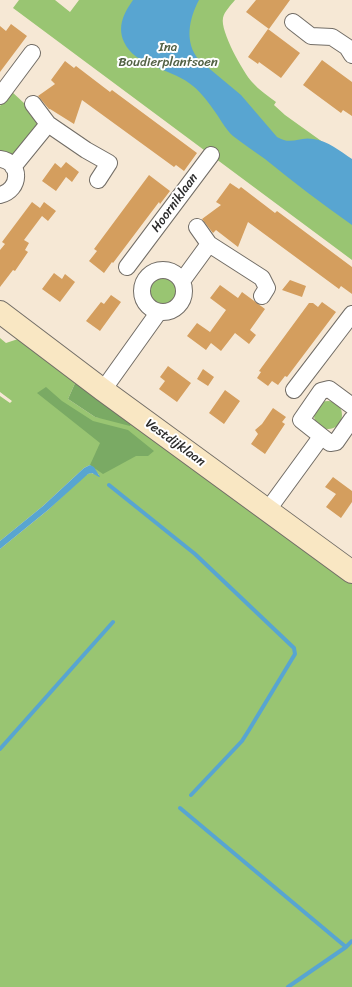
<!DOCTYPE html>
<style>
body{margin:0}
canvas{display:block;background:#f6e8d5}
</style>
<canvas width="352" height="987"></canvas>
<script>
const ctx = document.querySelector('canvas').getContext('2d');
ctx.lineJoin = 'round';
function fillPath(path, color) {
  ctx.fillStyle = color;
  ctx.fill(path, 'evenodd');
}
function trace(path, color, width, dash) {
  ctx.strokeStyle = color;
  ctx.lineWidth = width;
  ctx.lineCap = dash ? 'butt' : 'round';
  ctx.setLineDash(dash || []);
  ctx.stroke(path);
}
function write(font, color, halo, rows, align = 'center') {
  ctx.font = font + ' Sriracha,sans-serif';
  ctx.lineWidth = 4;
  ctx.setLineDash([]);
  ctx.textBaseline = 'middle';
  ctx.strokeStyle = halo;
  ctx.fillStyle = color;
  for (const [text, x, y, turn = 0] of rows) {
    ctx.save();
    ctx.translate(x, y);
    ctx.rotate((+turn || 0) * Math.PI / 180);
    ctx.textAlign = isNaN(turn) ? turn : align;
    if (halo) ctx.strokeText(text, 0, 0);
    ctx.fillText(text, 0, 0);
    ctx.restore();
  }
}
fillPath(new Path2D(`
 M 19,0 L 55,0 L 70,12 L 79,0 L 235,0 C 231,5 224,12 223,18 C 220,31 243,72 252,82 C 259,90 268,96 276,102 L 274,105 L 285,115 L 352,163 L 352,260 L 13,8 Z
 M 11,91 L 25,104 L 28,112 L 37,123 L 37,126 L 18,153 L 11,157 L 0,150 L 0,106 Z
 M148 292a16 16 0 1 1 32 0a16 16 0 1 1-32 0Z
 M 0,338 L 6,343 L 18,339 L 76,381 L 68,399 L 95,417 L 132,422 L 352,584 L 352,987 L 0,987 L 0,549 L 48,510 L 85,475 L 91,473 L 99,475 L 90,465 L 84,468 L 43,506 L 0,541 L 0,396 L 10,403 L 12,401 L 0,392 Z
 M314 415a14 14 0 1 1 28 0a14 14 0 1 1-28 0Z`), '#99c572');
fillPath(new Path2D(`
 M 76,381 L 132,422 L 130,426 L 95,417 L 68,399 Z
 M 46,387 L 62,401 L 93,421 L 128,430 L 154,451 L 148,456 L 136,456 L 103,474 L 90,465 L 100,443 L 37,393 Z`), '#7aaa64');
fillPath(new Path2D(`
 M 133,0 L 199,0 C 189,19 184,42 199,60 L 241,95 L 277,137 C 292,146 299,136 313,139 C 328,141 340,151 352,159 L 352,225 C 322,204 293,182 265,159 C 254,151 243,144 233,136 C 225,129 220,118 213,109 C 206,99 199,90 189,83 C 169,68 135,66 124,42 C 117,26 124,13 133,0 Z
 M 90,465 L 94,467 L 100,477 L 99,477 L 92,473 L 88,474 L 48,510 L 0,549 L 0,541 L 43,506 L 84,468 Z`), '#58a5d1');
trace(new Path2D(`
 M 109,485 L 195,554 L 294,648 L 295,654 L 249,730 L 242,741 L 191,795
 M 0,749 L 113,622
 M 180,808 L 346,947
 M 288,987 L 346,947 L 352,941`), '#58a5d1', 4);
fillPath(new Path2D(`
 M 256,0 L 290,0 L 269,29 L 246,12 Z
 M 11,24 L 27,36 L 0,72 L 0,26 L 6,31 Z
 M 268,29 L 300,53 L 281,78 L 259,62 L 258,64 L 248,57 Z
 M 322,60 L 352,82 L 352,116 L 343,110 L 341,113 L 303,85 Z
 M 65,61 L 74,68 L 76,66 L 110,92 L 112,90 L 197,153 L 184,171 L 176,165 L 174,167 L 82,100 L 74,124 L 50,109 L 49,109 L 38,96 L 55,84 L 51,80 Z
 M 66,162 L 79,172 L 72,182 L 66,177 L 56,191 L 42,181 L 55,163 L 61,168 Z
 M 149,175 L 170,191 L 160,204 L 159,202 L 113,263 L 112,262 L 104,273 L 89,261 L 97,251 L 94,249 Z
 M 230,183 L 239,189 L 241,187 L 275,213 L 277,211 L 352,267 L 352,294 L 341,286 L 339,289 L 248,222 L 238,247 L 216,230 L 213,233 L 202,219 L 221,205 L 216,202 Z
 M 32,202 L 40,208 L 44,202 L 56,211 L 48,221 L 42,216 L 24,240 L 29,243 L 25,250 L 28,252 L 15,271 L 13,270 L 0,287 L 0,250 L 5,244 L 2,242 Z
 M 54,273 L 62,279 L 65,274 L 75,282 L 60,302 L 42,289 Z
 M 290,280 L 306,286 L 302,297 L 282,290 Z
 M 220,285 L 238,298 L 242,292 L 265,309 L 250,330 L 256,335 L 249,344 L 235,333 L 221,351 L 211,343 L 206,350 L 187,336 L 197,323 L 210,332 L 226,310 L 210,298 Z
 M 111,295 L 121,302 L 100,331 L 86,321 L 101,302 L 104,304 Z
 M 322,302 L 336,312 L 287,377 L 285,376 L 278,385 L 272,381 L 268,386 L 257,378 L 261,372 L 259,371 L 309,303 L 313,303 L 318,307 Z
 M 168,366 L 191,383 L 177,402 L 159,389 L 165,381 L 160,377 Z
 M 203,369 L 214,377 L 208,386 L 197,379 Z
 M 225,390 L 240,401 L 224,424 L 209,413 Z
 M 273,408 L 286,417 L 282,422 L 285,424 L 265,454 L 251,444 L 258,434 L 255,430 L 262,424 Z
 M 333,477 L 352,491 L 352,502 L 341,518 L 326,507 L 336,494 L 325,487 Z`), '#d49e5e');
const street = new Path2D(`
 M 293,22 L 311,36 L 332,37 L 347,47 L 352,55
 M 0,96 L 32,53
 M 33,104 L 48,124 L 86,150 L 109,163 L 98,180
 M 0,159 C 22,162 21,190 0,195
 M 13,167 L 48,124
 M 197,227 L 209,244 L 262,278 L 267,288 L 262,296
 M 127,267 L 211,155
 M142 291a21 21 0 1 1 42 0a21 21 0 1 1-42 0Z
 M 182,281 L 209,244
 M 103,390 L 158,313
 M 294,390 L 352,314
 M 352,406 L 329,389 L 321,391 L 301,420 L 330,443 L 336,442 L 352,419
 M 267,511 L 321,437`);
const secondary = new Path2D(`
 M 0,312 L 103,390 L 352,572`);
trace(street, '#726d66', 18);
trace(secondary, '#726d66', 24);
trace(street, '#fff', 16);
trace(secondary, '#f9e7c3', 22);
write('13px', '#526144', '#fff', [
 ["Ina",168,48],
 ["Boudierplantsoen",168,63]
]);
write('13px', '#2b2b2b', '#fff', [
 ["Hoorniklaan",175,203,-54],
 ["Vestdijklaan",175,443,36]
]);
</script>
